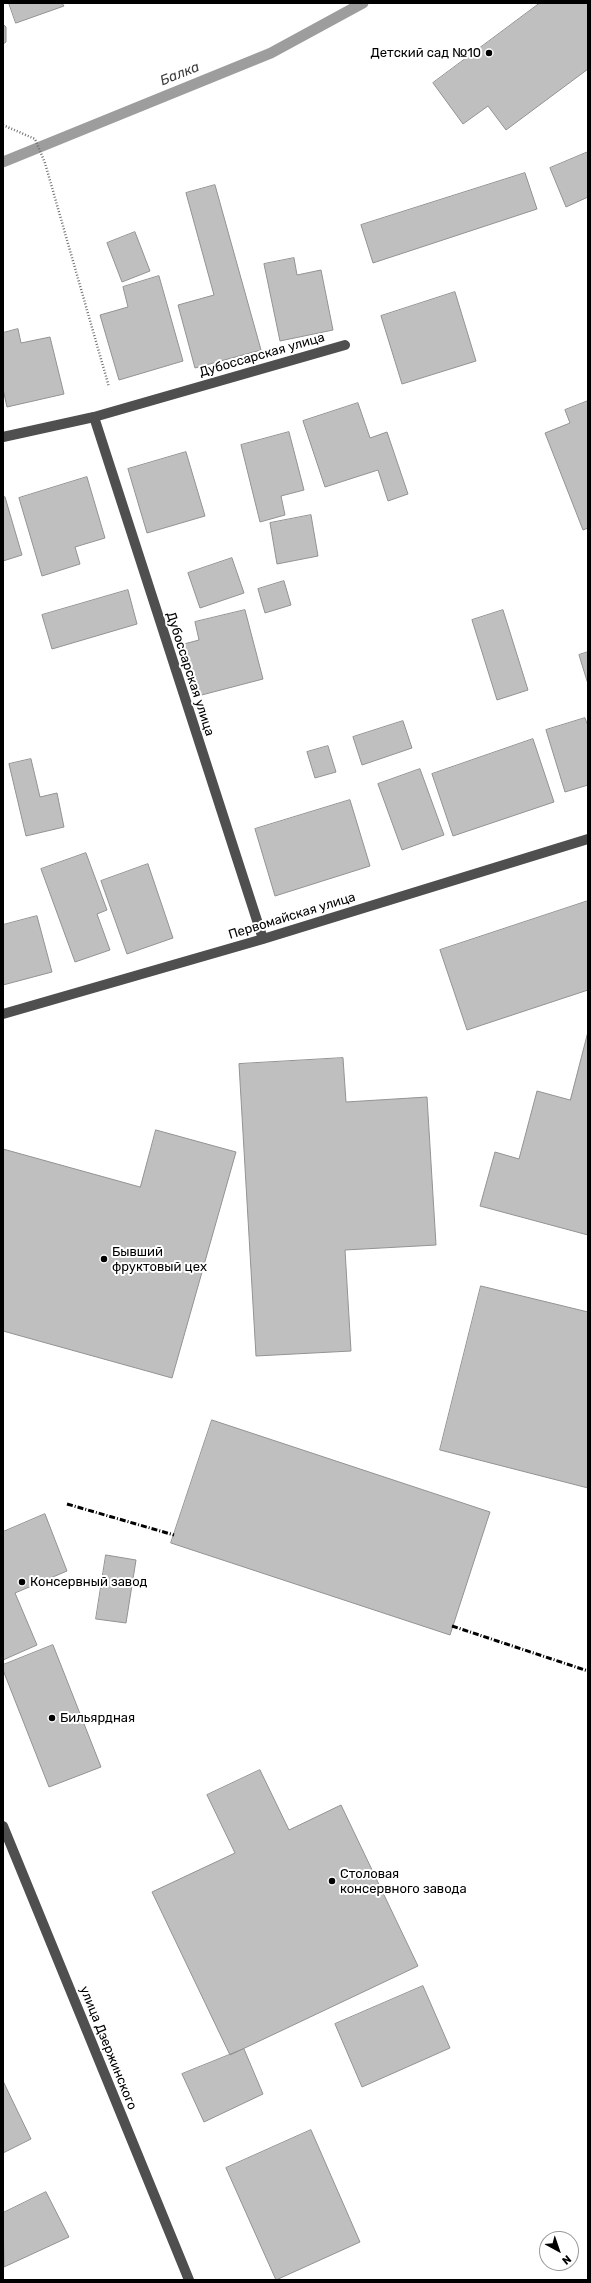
<!DOCTYPE html>
<meta charset="utf-8">
<style>
body{margin:0}
#map{position:relative;width:591px;height:2283px;overflow:hidden;background:#fff;font-family:Rubik,sans-serif}
canvas{display:block}
.frame{position:absolute;inset:0;border:4px solid #000;pointer-events:none}
.north{position:absolute;left:539px;top:2231px;width:40px;height:40px;box-sizing:border-box;background:#fff;border:1px solid #999;border-radius:50%;rotate:140deg;font-size:11px;font-weight:700;line-height:16px;text-align:center;color:#000}
.north::after{content:'';display:block;margin:auto;width:14px;height:18px;background:#000;clip-path:polygon(50% 0,100% 100%,50% 72%,0 100%)}
</style>
<div id="map">
<canvas width="591" height="2283"></canvas>
<div class="frame"></div>
<div class="north">N</div>
</div>
<script>
const ctx = document.querySelector('canvas').getContext('2d');
ctx.lineJoin = 'round';
function trace(path, color, width, dash) {
  ctx.strokeStyle = color;
  ctx.lineWidth = width;
  ctx.lineCap = dash ? 'butt' : 'round';
  ctx.setLineDash(dash || []);
  ctx.stroke(path);
}
function fillPath(path, color) {
  ctx.fillStyle = color;
  ctx.fill(path, 'evenodd');
}
function write(font, color, halo, rows, align = 'center') {
  ctx.font = font + ' Rubik,sans-serif';
  ctx.lineWidth = 4;
  ctx.setLineDash([]);
  ctx.textBaseline = 'middle';
  ctx.strokeStyle = halo;
  ctx.fillStyle = color;
  for (const [text, x, y, turn = 0] of rows) {
    ctx.save();
    ctx.translate(x, y);
    ctx.rotate((+turn || 0) * Math.PI / 180);
    ctx.textAlign = isNaN(turn) ? turn : align;
    if (halo) ctx.strokeText(text, 0, 0);
    ctx.fillText(text, 0, 0);
    ctx.restore();
  }
}
trace(new Path2D(`
 M 3,162 L 271,53 L 363,3`), '#9d9d9d', 11);
const building = new Path2D(`
 M 9,3 L 62,3 L 64,6 L 16,23 Z
 M 540,3 L 588,3 L 588,69 L 506,130 L 488,106 L 463,124 L 433,83 Z
 M 3,24 L 6,27 L 6,42 L 3,44 Z
 M 588,152 L 588,197 L 566,207 L 550,168 Z
 M 525,173 L 537,209 L 373,263 L 361,225 Z
 M 215,185 L 261,350 L 195,368 L 178,305 L 214,295 L 186,193 Z
 M 135,232 L 150,271 L 122,282 L 107,243 Z
 M 294,258 L 297,275 L 321,270 L 333,330 L 280,341 L 264,264 Z
 M 159,276 L 183,361 L 119,380 L 100,315 L 128,307 L 123,287 Z
 M 455,292 L 476,361 L 402,384 L 381,316 Z
 M 18,329 L 21,343 L 50,337 L 64,394 L 7,407 L 3,389 L 3,333 Z
 M 588,401 L 588,528 L 583,530 L 545,433 L 570,423 L 565,410 Z
 M 358,403 L 370,438 L 387,432 L 408,494 L 388,501 L 378,470 L 325,487 L 303,421 Z
 M 289,432 L 304,490 L 281,496 L 285,515 L 260,522 L 241,445 Z
 M 186,452 L 205,516 L 147,533 L 128,469 Z
 M 87,477 L 105,538 L 75,547 L 80,564 L 42,576 L 19,498 Z
 M 5,497 L 22,555 L 3,561 L 3,498 Z
 M 311,515 L 318,556 L 277,564 L 270,523 Z
 M 232,558 L 244,593 L 200,608 L 188,573 Z
 M 284,581 L 291,605 L 265,613 L 258,589 Z
 M 128,590 L 137,624 L 52,649 L 42,615 Z
 M 245,610 L 263,679 L 194,697 L 180,645 L 199,640 L 195,622 Z
 M 503,610 L 528,690 L 497,700 L 472,620 Z
 M 588,652 L 588,684 L 579,655 Z
 M 585,718 L 588,726 L 588,785 L 565,792 L 546,730 Z
 M 403,721 L 412,748 L 362,765 L 353,737 Z
 M 533,739 L 554,802 L 453,836 L 432,774 Z
 M 328,746 L 336,772 L 315,778 L 307,752 Z
 M 31,759 L 40,797 L 57,793 L 64,827 L 26,836 L 9,764 Z
 M 420,769 L 444,835 L 402,850 L 378,784 Z
 M 350,800 L 370,866 L 275,896 L 255,829 Z
 M 86,853 L 107,910 L 97,914 L 110,950 L 75,962 L 41,869 Z
 M 148,864 L 173,938 L 127,954 L 101,881 Z
 M 588,901 L 588,990 L 467,1030 L 440,950 Z
 M 37,916 L 52,972 L 3,985 L 3,925 Z
 M 588,1032 L 588,1235 L 480,1206 L 495,1152 L 519,1159 L 537,1091 L 570,1100 Z
 M 343,1058 L 346,1102 L 427,1097 L 436,1245 L 345,1250 L 351,1351 L 256,1356 L 239,1064 Z
 M 156,1130 L 236,1152 L 172,1378 L 3,1331 L 3,1149 L 140,1187 Z
 M 481,1286 L 588,1312 L 588,1488 L 440,1450 Z
 M 212,1420 L 490,1512 L 450,1635 L 171,1543 Z
 M 45,1514 L 67,1571 L 15,1593 L 37,1645 L 3,1660 L 3,1532 Z
 M 106,1555 L 136,1560 L 126,1623 L 96,1619 Z
 M 53,1645 L 101,1767 L 49,1787 L 3,1670 L 3,1665 Z
 M 260,1770 L 289,1830 L 341,1805 L 418,1966 L 230,2055 L 152,1892 L 235,1853 L 207,1795 Z
 M 423,1986 L 450,2048 L 362,2087 L 335,2024 Z
 M 244,2049 L 263,2094 L 204,2122 L 182,2074 Z
 M 3,2081 L 31,2139 L 3,2153 Z
 M 311,2130 L 360,2242 L 276,2280 L 226,2168 Z
 M 46,2192 L 69,2237 L 4,2267 L 3,2213 Z`);
fillPath(building, '#bfbfbf');
trace(building, '#939393', 1);
trace(new Path2D(`
 M 3,125 L 35,139 L 45,163 L 109,387`), '#717171', 2.5, [1, 2]);
trace(new Path2D(`
 M 94,417 L 263,939
 M 3,437 L 94,417 L 345,345
 M 3,1014 L 263,939 L 588,839
 M 3,1826 L 189,2280`), '#4f4f4f', 10);
trace(new Path2D(`
 M 67,1504 L 174,1535
 M 452,1626 L 588,1671`), '#000', 3, [6, 2, 1, 2]);
for (const [x, y, r, color] of [
 [489,53,4,"#000"],
 [104,1259,4,"#000"],
 [22,1582,4,"#000"],
 [52,1718,4,"#000"],
 [332,1881,4,"#000"]
]) {
  const dot = new Path2D();
  dot.arc(x, y, r, 0, 2 * Math.PI);
  ctx.fillStyle = color;
  ctx.fill(dot);
  trace(dot, '#fff', 1.5);
}
write('13px', '#000', '#fff', [
 ["Детский сад №10",481,53,"right"],
 ["Бывший",112,1252],
 ["фруктовый цех",112,1267],
 ["Консервный завод",30,1582],
 ["Бильярдная",60,1718],
 ["Столовая",340,1874],
 ["консервного завода",340,1889]
], 'left');
write('13px', '#000', '#fff', [
 ["Дубоссарская улица",262,355,-16],
 ["Дубоссарская улица",190,674,72],
 ["Первомайская улица",292,916,-17],
 ["улица Дзержинского",108,2048,68]
]);
write('italic 14px', '#3e3e3e', '#fff', [
 ["Балка",180,74,-22]
]);
</script>
